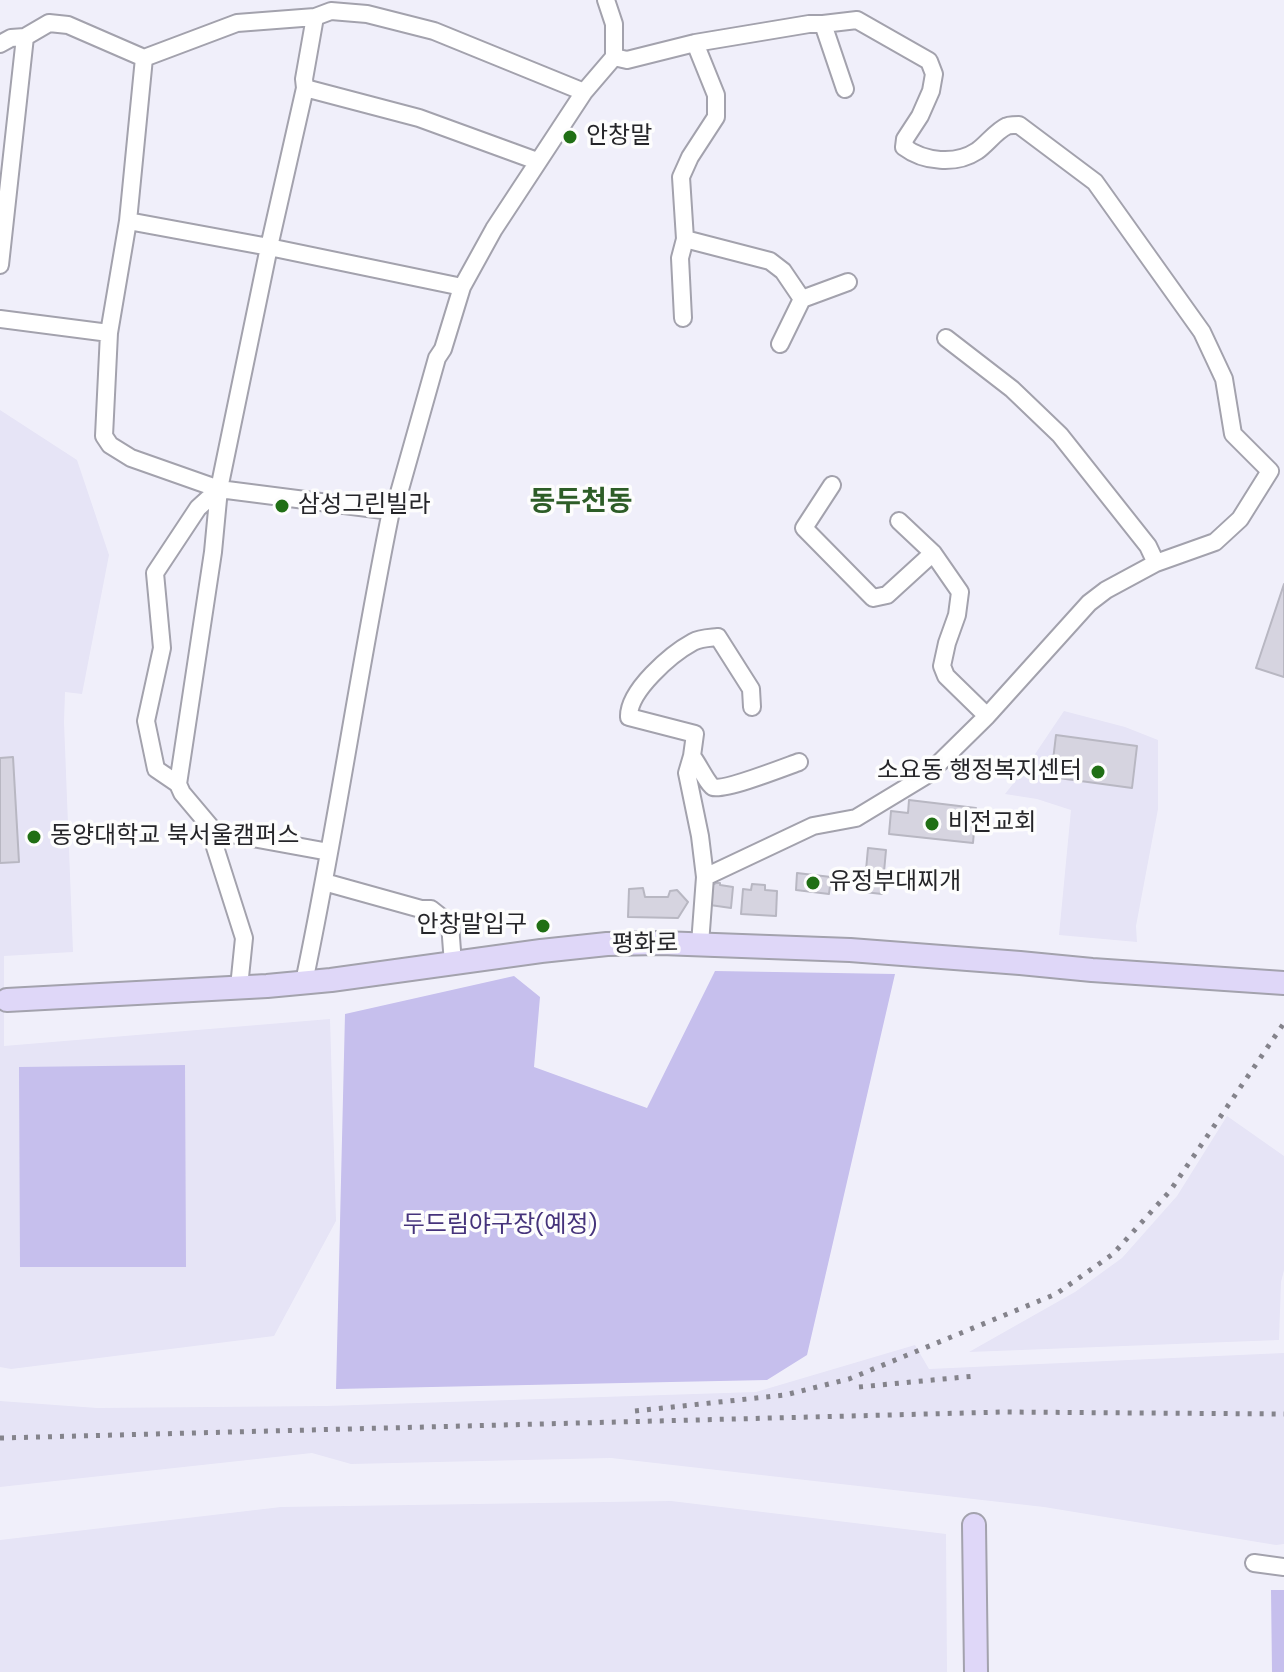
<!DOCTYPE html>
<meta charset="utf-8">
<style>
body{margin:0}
canvas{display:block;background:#f0effa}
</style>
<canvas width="1284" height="1672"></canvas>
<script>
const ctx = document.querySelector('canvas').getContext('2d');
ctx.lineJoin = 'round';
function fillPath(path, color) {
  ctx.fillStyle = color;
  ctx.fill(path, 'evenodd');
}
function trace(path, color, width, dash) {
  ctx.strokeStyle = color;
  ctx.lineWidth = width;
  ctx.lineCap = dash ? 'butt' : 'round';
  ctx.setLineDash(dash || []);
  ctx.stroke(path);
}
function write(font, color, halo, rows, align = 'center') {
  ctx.font = font + ' "DM Sans","Noto Sans KR",sans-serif';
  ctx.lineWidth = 7;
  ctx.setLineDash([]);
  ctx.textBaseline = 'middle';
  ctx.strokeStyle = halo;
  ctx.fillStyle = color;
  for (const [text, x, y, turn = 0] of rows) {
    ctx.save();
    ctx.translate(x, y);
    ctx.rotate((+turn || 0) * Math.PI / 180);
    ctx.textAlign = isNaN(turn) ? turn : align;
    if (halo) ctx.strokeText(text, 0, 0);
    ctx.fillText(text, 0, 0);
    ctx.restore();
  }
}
fillPath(new Path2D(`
 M 0,410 L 77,460 L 109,555 L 82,694 L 65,692 L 64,722 L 73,952 L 4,956 L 4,1046 L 330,1019 L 336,1221 L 274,1336 L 11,1369 L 0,1367 Z
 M 1064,711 L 1125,727 L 1158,740 L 1158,809 L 1136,926 L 1137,942 L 1059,935 L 1071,810 L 1037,799 L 1005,794 L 1027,766 Z
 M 1227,1116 L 1284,1156 L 1284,1270 L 1281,1282 L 1279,1340 L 969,1352 L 1075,1292 L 1122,1258 L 1177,1196 Z
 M 915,1345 L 929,1369 L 1284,1353 L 1284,1544 L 1276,1545 L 1044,1507 L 611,1458 L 351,1464 L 312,1453 L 0,1487 L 0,1401 L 97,1408 L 326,1406 L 756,1392 Z
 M 671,1501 L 946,1534 L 947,1672 L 0,1672 L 0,1540 L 281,1507 Z`), '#e6e4f6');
fillPath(new Path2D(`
 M 715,971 L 895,974 L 807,1355 L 767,1380 L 336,1389 L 345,1014 L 514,976 L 540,997 L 534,1067 L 647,1108 Z
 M 185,1065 L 186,1267 L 20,1267 L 19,1067 Z
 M 1271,1590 L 1284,1590 L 1284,1672 L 1272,1672 Z`), '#c6bfed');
const building = new Path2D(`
 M 1284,584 L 1284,677 L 1256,668 Z
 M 1056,735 L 1137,746 L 1132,788 L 1051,777 Z
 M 13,757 L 19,862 L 0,863 L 0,758 Z
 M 909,800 L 976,808 L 973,843 L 889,834 L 891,811 L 908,813 Z
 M 868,848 L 886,850 L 882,894 L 864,892 Z
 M 797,873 L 831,877 L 829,894 L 796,890 Z
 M 716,883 L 720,883 L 720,885 L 733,887 L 731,908 L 710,905 L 712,885 Z
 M 752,884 L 765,885 L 765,890 L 777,891 L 776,916 L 741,914 L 743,889 L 751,890 Z
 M 643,888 L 645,897 L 668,897 L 670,891 L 677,890 L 688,902 L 678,918 L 628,917 L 629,889 Z`);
fillPath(building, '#d6d4e0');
trace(building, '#b8b7c2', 2);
const street = new Path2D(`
 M 823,24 L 845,89
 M 0,44 L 11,38 L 25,37 L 49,23 L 68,25 L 144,58 L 237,23 L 315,17 L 331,11 L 367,14 L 434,31 L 584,92
 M 614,57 L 627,60 L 695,43 L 809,24 L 823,24 L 857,20 L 929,61 L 934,74 L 931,91 L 920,116 L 905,139 L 904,147 C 924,162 956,165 977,151 C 987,144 996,131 1007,126 C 1008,125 1018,125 1019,125 L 1095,182 L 1202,332 L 1224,379 L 1233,434 L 1270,471 L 1240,519 L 1215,542 L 1156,563 L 1106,590 L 1089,603 L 987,716 L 927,775 L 856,818 L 813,826 L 705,877
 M 144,58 L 128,221 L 109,333 L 104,436 L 110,445 L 131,458 L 219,489 L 391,511
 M 305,88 L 419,118 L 537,161
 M 128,221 L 269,247 L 462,287
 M 685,239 L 770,261 L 783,271 L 802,299
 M 0,265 L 25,37
 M 683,318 L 680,258 L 685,239 L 681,177 L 690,157 L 716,117 L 716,95 L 695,43
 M 0,319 L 109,333
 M 946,338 L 1012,389 L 1060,435 L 1148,546 L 1156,563
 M 780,344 L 802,299 L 848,282
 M 832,485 L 804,528 L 873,598 L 887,595 L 933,553
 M 219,489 L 198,508 L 155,573 L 162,648 L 146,721 L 156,769 L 178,784 L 182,793 L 214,831 L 215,847 L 244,938 L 239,987
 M 899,521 L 933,553 L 960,592 L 957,615 L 947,643 L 942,666 L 946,676 L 987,716
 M 692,756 C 697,762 709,786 713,787 C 724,791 785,767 799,762
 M 178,784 L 213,552 L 219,489 L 269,247 L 305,88 L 304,79 L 315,17
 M 214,831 L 329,852
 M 324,882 L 421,909 L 431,909 L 450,924 L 453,964
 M 700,944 L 705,877 L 700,836 L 687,773 L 692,756 L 695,734 L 629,717 C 628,691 671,654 693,642 C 700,638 709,638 718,637 L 751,689 L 752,707
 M 304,982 C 337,826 359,667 391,511 L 397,500 L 437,358 L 443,349 L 462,287 L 494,229 L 584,92 L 614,57 L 614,24 L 606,0
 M 1254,1563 L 1284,1567`);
const secondary = new Path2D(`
 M 7,1000 L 267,986 L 331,980 L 541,951 L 607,944 L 661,943 L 850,950 L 1020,963 L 1092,970 L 1284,983
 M 974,1525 L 976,1672`);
trace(street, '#a3a2ad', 20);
trace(secondary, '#a3a2ad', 26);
trace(street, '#fff', 16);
trace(secondary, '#dfd7f8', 22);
trace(new Path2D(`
 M 859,1387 L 975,1376
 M 635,1411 L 785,1395 L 849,1379 L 1056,1294 L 1113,1254 L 1170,1191 L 1284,1023
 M 0,1438 L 1004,1412 L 1284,1414`), '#84838b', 5, [4, 8]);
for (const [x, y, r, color] of [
 [570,137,8,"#206f15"],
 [282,506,8,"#206f15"],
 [1098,772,8,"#206f15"],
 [932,824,8,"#206f15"],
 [34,837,8,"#206f15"],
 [813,883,8,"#206f15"],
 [543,926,8,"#206f15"]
]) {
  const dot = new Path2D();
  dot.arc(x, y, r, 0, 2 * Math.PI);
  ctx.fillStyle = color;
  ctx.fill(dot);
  trace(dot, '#fdfdfd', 3);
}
write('24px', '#252529', '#fdfdfd', [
 ["안창말",586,137],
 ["삼성그린빌라",298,506],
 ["소요동 행정복지센터",1082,772,"right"],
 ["비전교회",948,824],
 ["동양대학교 북서울캠퍼스",50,837],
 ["유정부대찌개",829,883],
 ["안창말입구",527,926,"right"]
], 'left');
write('24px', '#252529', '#fdfdfd', [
 ["평화로",645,945,-1]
]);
write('24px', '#45337b', '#fdfdfd', [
 ["두드림야구장(예정)",500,1226]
]);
write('bold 28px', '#2d5d27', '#fdfdfd', [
 ["동두천동",581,503]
]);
</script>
